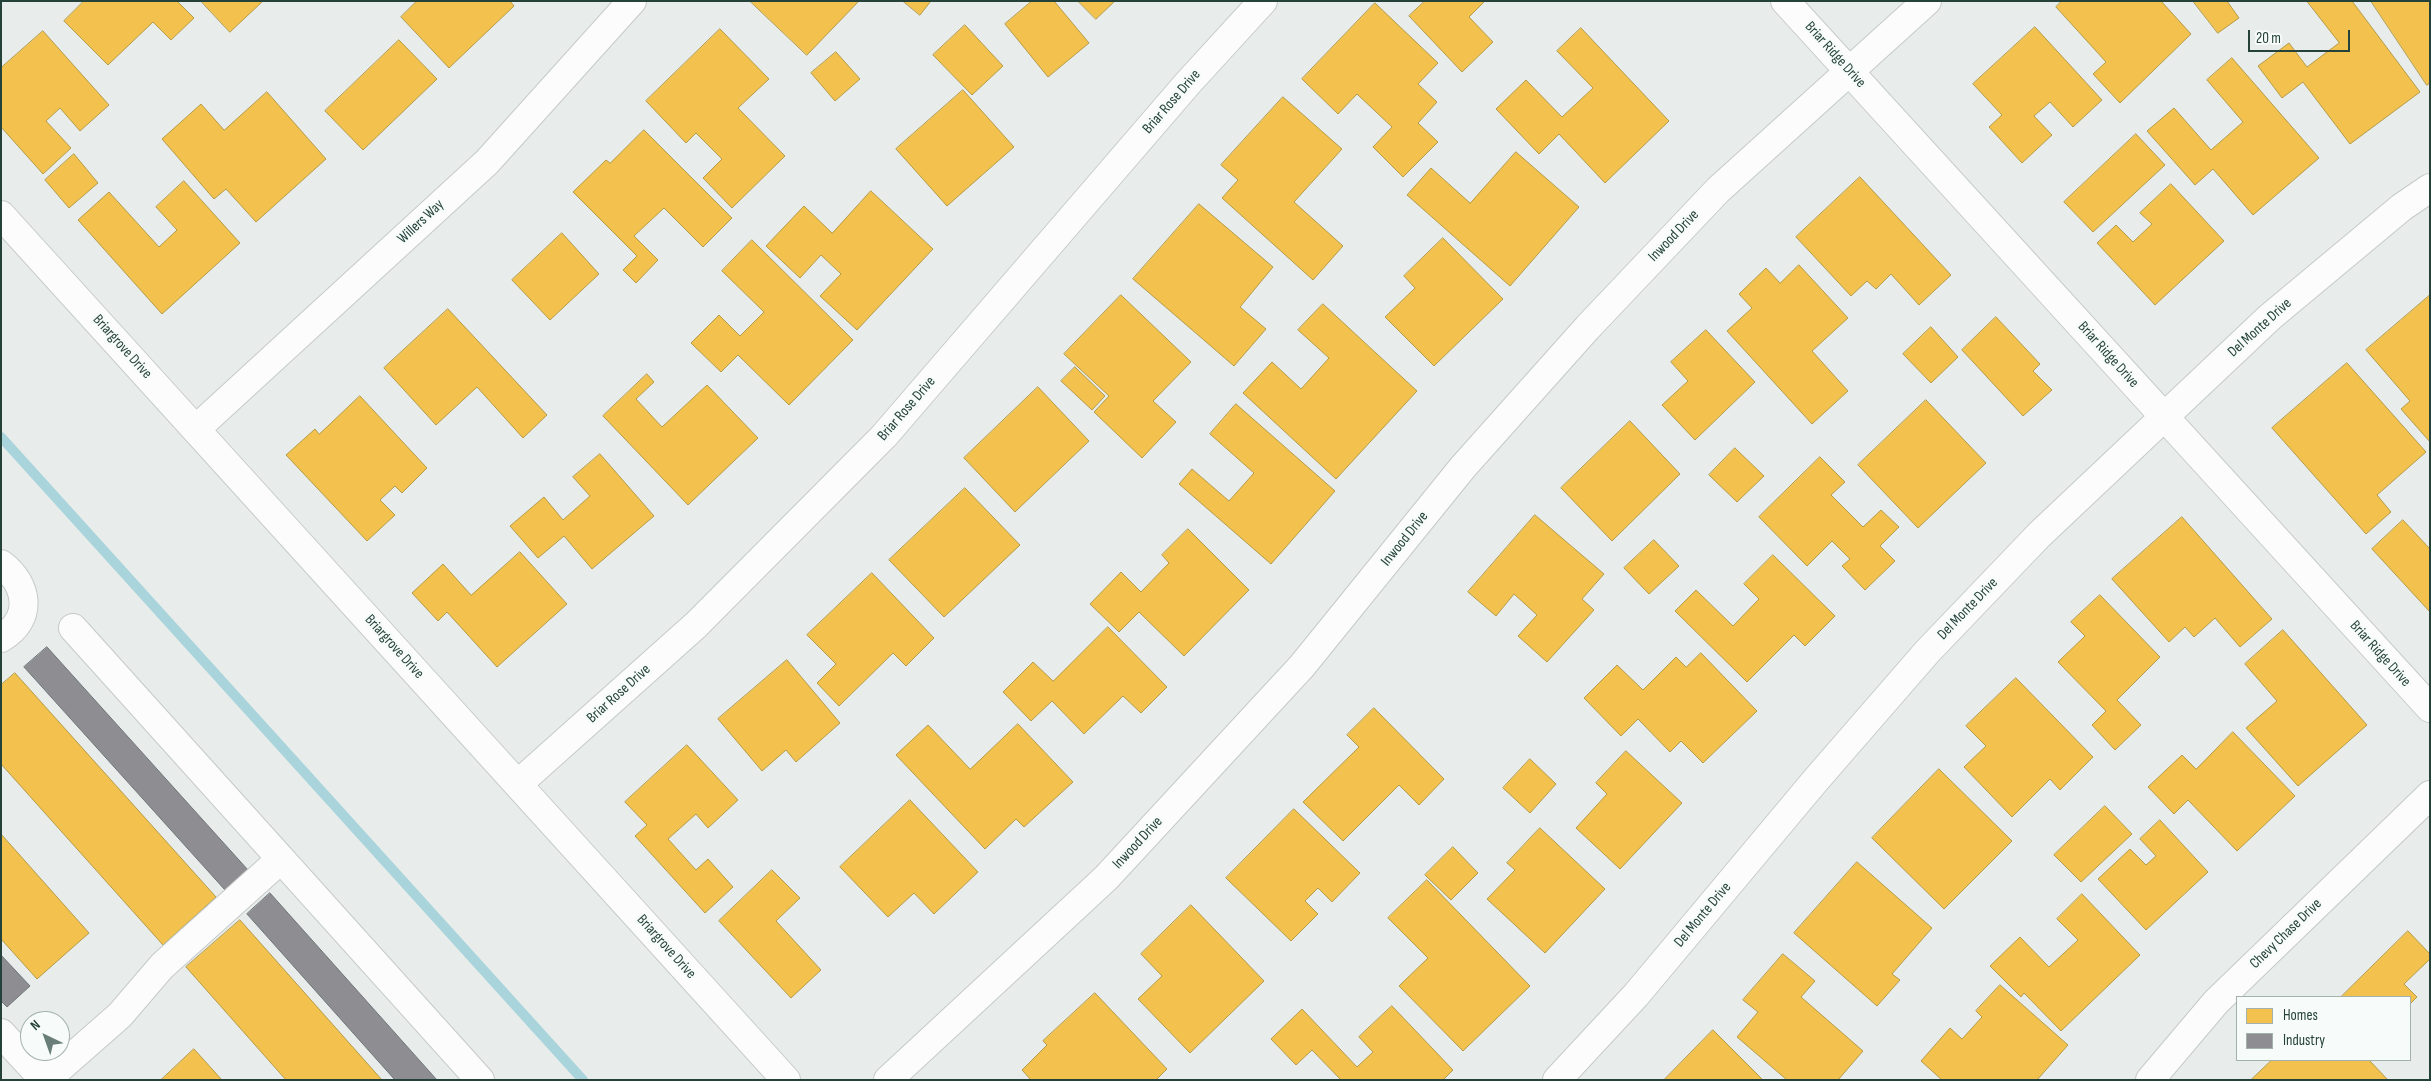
<!DOCTYPE html>
<style>
body{margin:0}
#map{position:relative;width:2431px;height:1081px;overflow:hidden;background:#e8edeb;font-family:"Sofia Sans Condensed",sans-serif}
canvas{display:block}
.frame{position:absolute;inset:0;border:2px solid #24423a;pointer-events:none}
.legend{position:absolute;left:2236px;top:996px;width:175px;height:65px;box-sizing:border-box;background:#f7fbf9;border:1px solid #a3b1ad;margin:0;padding:6px 9px;list-style:none;font-size:15px;color:#24423a}
.legend li{display:flex;align-items:center;gap:10px;height:25px}
.legend b{width:25px;border:1px solid #a3b1ad}
.north{position:absolute;left:20px;top:1011px;width:50px;height:50px;box-sizing:border-box;background:#f7fbf9;border:1px solid #a3b1ad;border-radius:50%;rotate:318deg;font-size:14px;font-weight:700;line-height:20px;text-align:center;color:#24423a}
.north::after{content:'';display:block;margin:auto;width:18px;height:22px;background:#697e78;clip-path:polygon(50% 0,100% 100%,50% 72%,0 100%)}
.scale{position:absolute;left:2248px;top:30px;width:102px;height:22px;box-sizing:border-box;border:2px solid #24423a;border-top:0;padding-left:6px;font-size:15px;line-height:18px;white-space:nowrap;color:#24423a;-webkit-text-stroke:4px #f7fbf9;paint-order:stroke}
</style>
<div id="map">
<canvas width="2431" height="1081"></canvas>
<div class="frame"></div>
<ul class="legend">
<li><b style="height:14px;background:#f2c14e"></b>Homes</li>
<li><b style="height:14px;background:#8d8d92"></b>Industry</li>
</ul>
<div class="north">N</div>
<div class="scale">20 m</div>
</div>
<script>
const ctx = document.querySelector('canvas').getContext('2d');
ctx.lineJoin = 'round';
function fillPath(path, color) {
  ctx.fillStyle = color;
  ctx.fill(path, 'evenodd');
}
function trace(path, color, width, dash) {
  ctx.strokeStyle = color;
  ctx.lineWidth = width;
  ctx.lineCap = dash ? 'butt' : 'round';
  ctx.setLineDash(dash || []);
  ctx.stroke(path);
}
function write(font, color, halo, rows, align = 'center') {
  ctx.font = font + ' "Sofia Sans Condensed",sans-serif';
  ctx.lineWidth = 5;
  ctx.setLineDash([]);
  ctx.textBaseline = 'middle';
  ctx.strokeStyle = halo;
  ctx.fillStyle = color;
  for (const [text, x, y, turn = 0] of rows) {
    ctx.save();
    ctx.translate(x, y);
    ctx.rotate((+turn || 0) * Math.PI / 180);
    ctx.textAlign = isNaN(turn) ? turn : align;
    if (halo) ctx.strokeText(text, 0, 0);
    ctx.fillText(text, 0, 0);
    ctx.restore();
  }
}
const homes = new Path2D(`
 M 84,1 L 177,1 L 194,18 L 171,40 L 153,22 L 108,65 L 64,21 Z
 M 201,1 L 261,1 L 262,2 L 230,32 Z
 M 417,1 L 510,1 L 514,6 L 449,68 L 401,17 Z
 M 750,1 L 859,1 L 807,55 Z
 M 903,1 L 931,1 L 920,15 Z
 M 1032,1 L 1054,1 L 1089,43 L 1048,77 L 1005,24 Z
 M 1078,1 L 1115,1 L 1096,19 Z
 M 1425,1 L 1485,1 L 1469,17 L 1493,42 L 1462,72 L 1409,16 Z
 M 2062,1 L 2161,1 L 2191,34 L 2120,103 L 2093,74 L 2106,62 L 2056,7 Z
 M 2193,1 L 2227,1 L 2239,18 L 2218,33 Z
 M 2307,1 L 2352,1 L 2420,92 L 2350,144 L 2303,82 L 2282,98 L 2258,66 L 2289,43 L 2307,67 L 2339,43 Z
 M 2371,1 L 2430,1 L 2430,83 L 2427,85 Z
 M 1375,3 L 1438,63 L 1418,84 L 1437,102 L 1418,123 L 1438,142 L 1403,177 L 1373,147 L 1392,127 L 1357,94 L 1338,114 L 1302,79 Z
 M 965,25 L 1003,66 L 972,95 L 933,55 Z
 M 2035,27 L 2102,100 L 2073,127 L 2050,102 L 2034,116 L 2052,135 L 2022,163 L 1989,127 L 2002,115 L 1973,84 Z
 M 1581,28 L 1669,121 L 1605,183 L 1559,134 L 1539,154 L 1496,109 L 1526,80 L 1562,117 L 1593,88 L 1557,51 Z
 M 720,29 L 769,79 L 738,108 L 785,156 L 732,208 L 703,178 L 722,159 L 696,133 L 686,143 L 646,101 Z
 M 43,31 L 109,105 L 80,131 L 60,108 L 46,121 L 71,148 L 43,174 L 1,127 L 1,68 Z
 M 399,40 L 437,79 L 363,150 L 325,111 Z
 M 836,52 L 860,79 L 835,101 L 811,73 Z
 M 2232,58 L 2319,158 L 2253,215 L 2213,169 L 2195,185 L 2147,131 L 2174,108 L 2211,150 L 2243,122 L 2207,80 Z
 M 963,90 L 1014,147 L 947,206 L 896,149 Z
 M 267,92 L 326,159 L 256,222 L 226,189 L 214,199 L 162,139 L 201,104 L 224,130 Z
 M 1283,97 L 1342,149 L 1294,202 L 1343,246 L 1313,280 L 1222,198 L 1238,180 L 1221,165 Z
 M 644,130 L 732,218 L 703,247 L 664,208 L 634,236 L 658,260 L 636,283 L 623,270 L 637,256 L 573,192 L 606,160 L 610,163 Z
 M 2136,134 L 2165,165 L 2093,232 L 2064,202 Z
 M 1516,152 L 1579,207 L 1510,286 L 1407,195 L 1431,168 L 1470,203 Z
 M 74,154 L 98,183 L 69,208 L 45,180 Z
 M 1860,177 L 1951,275 L 1919,305 L 1891,274 L 1876,289 L 1867,281 L 1851,296 L 1796,237 Z
 M 184,181 L 240,243 L 162,314 L 78,220 L 109,192 L 159,247 L 177,230 L 156,207 Z
 M 2171,184 L 2224,241 L 2155,305 L 2097,243 L 2116,225 L 2133,242 L 2152,224 L 2140,213 Z
 M 871,191 L 933,249 L 857,330 L 820,296 L 841,274 L 821,255 L 800,278 L 766,246 L 804,206 L 832,233 Z
 M 1199,204 L 1273,267 L 1240,307 L 1266,329 L 1234,366 L 1133,279 Z
 M 562,233 L 599,274 L 550,320 L 512,280 Z
 M 1443,238 L 1503,299 L 1434,366 L 1385,317 L 1415,288 L 1404,276 Z
 M 752,240 L 853,340 L 789,405 L 738,355 L 721,372 L 691,343 L 719,315 L 740,336 L 764,312 L 722,271 Z
 M 1799,265 L 1848,318 L 1812,351 L 1848,391 L 1812,424 L 1727,331 L 1752,308 L 1739,294 L 1766,268 L 1780,283 Z
 M 1121,295 L 1191,362 L 1153,401 L 1176,422 L 1142,458 L 1094,412 L 1109,396 L 1064,354 Z
 M 2430,295 L 2430,442 L 2401,409 L 2410,401 L 2366,350 Z
 M 1323,304 L 1417,391 L 1336,479 L 1243,393 L 1272,362 L 1301,389 L 1329,358 L 1298,330 Z
 M 448,309 L 547,415 L 523,438 L 477,387 L 436,425 L 384,368 Z
 M 1996,317 L 2040,364 L 2033,371 L 2052,390 L 2023,416 L 1962,350 Z
 M 1931,327 L 1958,357 L 1931,383 L 1903,354 Z
 M 1706,330 L 1755,382 L 1695,440 L 1662,405 L 1688,381 L 1671,362 Z
 M 2347,363 L 2426,452 L 2377,495 L 2391,512 L 2366,534 L 2272,428 Z
 M 1075,367 L 1105,396 L 1092,410 L 1061,381 Z
 M 647,374 L 654,382 L 636,399 L 662,427 L 707,385 L 758,438 L 688,505 L 603,416 Z
 M 1038,387 L 1089,441 L 1015,512 L 964,458 Z
 M 360,396 L 427,468 L 402,493 L 395,486 L 380,500 L 395,515 L 367,541 L 286,455 L 315,429 L 319,434 Z
 M 1926,400 L 1986,463 L 1918,528 L 1858,465 Z
 M 1236,404 L 1335,491 L 1271,564 L 1179,484 L 1192,469 L 1229,501 L 1254,473 L 1210,434 Z
 M 1630,421 L 1680,474 L 1612,541 L 1561,488 Z
 M 1735,448 L 1764,476 L 1737,502 L 1709,475 Z
 M 600,454 L 654,516 L 592,569 L 564,536 L 538,558 L 510,526 L 544,497 L 563,520 L 590,496 L 573,477 Z
 M 1820,457 L 1845,482 L 1831,495 L 1863,527 L 1881,510 L 1899,527 L 1880,546 L 1895,561 L 1865,590 L 1842,566 L 1850,559 L 1832,541 L 1807,566 L 1759,517 Z
 M 965,488 L 1020,545 L 944,617 L 889,560 Z
 M 1535,515 L 1604,574 L 1582,599 L 1594,610 L 1547,662 L 1518,636 L 1537,615 L 1514,594 L 1496,616 L 1468,592 Z
 M 2182,517 L 2272,619 L 2240,647 L 2215,618 L 2194,637 L 2185,627 L 2169,642 L 2112,579 Z
 M 2403,520 L 2430,549 L 2430,612 L 2372,549 Z
 M 1188,529 L 1249,590 L 1184,656 L 1139,612 L 1119,632 L 1090,604 L 1121,572 L 1141,592 L 1169,563 L 1162,555 Z
 M 1654,540 L 1679,566 L 1649,594 L 1624,568 Z
 M 520,552 L 567,604 L 497,667 L 447,612 L 438,621 L 412,593 L 443,564 L 471,595 Z
 M 1773,555 L 1835,616 L 1805,646 L 1794,635 L 1747,682 L 1675,611 L 1696,590 L 1733,626 L 1759,599 L 1744,584 Z
 M 872,573 L 934,638 L 906,666 L 893,653 L 839,706 L 817,683 L 836,664 L 807,635 Z
 M 2100,595 L 2160,657 L 2117,700 L 2141,725 L 2115,750 L 2092,725 L 2106,711 L 2058,662 L 2085,636 L 2071,622 Z
 M 1108,627 L 1167,687 L 1141,713 L 1123,696 L 1084,734 L 1052,701 L 1031,721 L 1003,692 L 1033,662 L 1053,681 Z
 M 2283,630 L 2367,725 L 2298,786 L 2246,728 L 2277,701 L 2245,664 Z
 M 1701,653 L 1757,711 L 1703,763 L 1681,741 L 1670,752 L 1638,719 L 1621,736 L 1584,698 L 1617,665 L 1643,690 L 1676,657 L 1686,667 Z
 M 787,660 L 840,723 L 796,762 L 786,750 L 762,771 L 718,719 Z
 M 15,673 L 216,897 L 163,945 L 1,764 L 1,685 Z
 M 2016,678 L 2093,757 L 2060,790 L 2050,779 L 2012,817 L 1964,767 L 1986,746 L 1966,726 Z
 M 1374,708 L 1444,779 L 1419,805 L 1399,785 L 1343,841 L 1303,802 L 1359,747 L 1347,735 Z
 M 1018,724 L 1073,782 L 1024,827 L 1016,819 L 985,849 L 896,755 L 928,725 L 970,769 Z
 M 2233,732 L 2295,796 L 2237,851 L 2188,800 L 2174,814 L 2148,787 L 2182,755 L 2196,769 Z
 M 687,745 L 738,800 L 708,828 L 696,814 L 668,839 L 696,870 L 708,859 L 733,887 L 705,913 L 635,836 L 647,825 L 625,802 Z
 M 1626,751 L 1682,803 L 1620,869 L 1576,828 L 1607,794 L 1596,783 Z
 M 1530,759 L 1556,784 L 1530,813 L 1503,788 Z
 M 1939,769 L 2012,841 L 1944,909 L 1872,838 Z
 M 910,800 L 978,872 L 934,914 L 914,893 L 888,917 L 840,867 Z
 M 2105,806 L 2132,834 L 2081,882 L 2054,855 Z
 M 1294,809 L 1360,873 L 1332,902 L 1318,888 L 1305,901 L 1318,914 L 1291,941 L 1226,878 Z
 M 2160,820 L 2208,872 L 2146,930 L 2098,879 L 2130,849 L 2146,865 L 2156,856 L 2140,839 Z
 M 1540,828 L 1605,889 L 1545,953 L 1487,899 L 1515,870 L 1507,863 Z
 M 1,834 L 89,933 L 37,979 L 1,939 Z
 M 1453,847 L 1478,873 L 1451,900 L 1425,875 Z
 M 1857,862 L 1932,928 L 1892,974 L 1900,980 L 1877,1006 L 1794,933 Z
 M 772,870 L 800,898 L 776,921 L 821,970 L 791,998 L 719,921 Z
 M 1427,880 L 1530,986 L 1463,1051 L 1399,986 L 1428,958 L 1388,918 Z
 M 2082,894 L 2140,955 L 2061,1031 L 2024,993 L 2021,997 L 1990,966 L 2020,937 L 2049,967 L 2078,940 L 2057,919 Z
 M 1191,905 L 1264,981 L 1190,1053 L 1138,999 L 1162,976 L 1141,954 Z
 M 240,920 L 382,1080 L 286,1080 L 186,967 Z
 M 2408,931 L 2430,954 L 2430,959 L 2404,984 L 2417,997 L 2410,1004 L 2410,997 L 2341,997 Z
 M 1783,954 L 1815,981 L 1801,997 L 1863,1051 L 1838,1080 L 1787,1080 L 1737,1037 L 1758,1012 L 1743,1000 Z
 M 2000,985 L 2068,1045 L 2037,1080 L 1942,1080 L 1921,1061 L 1950,1028 L 1962,1039 L 1982,1017 L 1976,1011 Z
 M 1095,993 L 1167,1069 L 1156,1080 L 1031,1080 L 1022,1070 L 1047,1045 L 1043,1041 Z
 M 1392,1006 L 1453,1070 L 1443,1080 L 1341,1080 L 1312,1050 L 1296,1065 L 1271,1039 L 1302,1009 L 1357,1067 L 1373,1052 L 1359,1037 Z
 M 1713,1030 L 1763,1080 L 1664,1080 Z
 M 194,1049 L 222,1080 L 161,1080 Z
 M 2272,1060 L 2369,1060 L 2388,1080 L 2251,1080 Z`);
fillPath(homes, '#f2c14e');
trace(homes, '#b49b48', 1);
const industry = new Path2D(`
 M 47,647 L 248,870 L 225,890 L 24,667 Z
 M 270,893 L 437,1080 L 395,1080 L 247,914 Z
 M 1,955 L 30,986 L 7,1007 L 1,1001 Z`);
fillPath(industry, '#8d8d92');
trace(industry, '#6e7678', 1);
trace(new Path2D(`
 M 1,437 L 583,1080`), '#a9d4db', 10);
const minor = new Path2D(`
 M 1785,1 L 2430,708
 M 1,215 L 786,1080
 M 196,429 L 487,162 L 632,1
 M 1,564 C 28,584 34,619 1,638
 M 73,628 L 480,1080
 M 518,784 L 696,625 L 884,436 L 1188,83 L 1263,1
 M 1,1033 L 44,1080
 M 46,1080 L 120,1015 L 162,966 L 281,859
 M 888,1080 L 1106,878 L 1302,666 L 1463,467 L 1588,327 L 1718,190 L 1927,1
 M 1557,1080 L 1636,995 L 1815,781 L 1927,652 L 2039,535 L 2270,317 L 2402,207 L 2430,188
 M 2150,1080 L 2216,1002 L 2430,795`);
trace(minor, '#c5cac8', 30);
trace(minor, '#fcfcfc', 28);
write('15px', '#24423a', '#f7fbf9', [
 ["Briar Ridge Drive",1835,55,48],
 ["Briar Rose Drive",1172,102,-49],
 ["Willers Way",421,222,-43],
 ["Inwood Drive",1674,236,-46],
 ["Del Monte Drive",2260,328,-42],
 ["Briargrove Drive",122,347,48],
 ["Briar Ridge Drive",2108,355,48],
 ["Briar Rose Drive",907,409,-49],
 ["Inwood Drive",1405,539,-51],
 ["Del Monte Drive",1968,609,-46],
 ["Briargrove Drive",394,647,48],
 ["Briar Ridge Drive",2380,654,48],
 ["Briar Rose Drive",619,694,-42],
 ["Inwood Drive",1138,843,-47],
 ["Del Monte Drive",1703,915,-50],
 ["Chevy Chase Drive",2286,934,-44],
 ["Briargrove Drive",666,947,48]
]);
</script>
